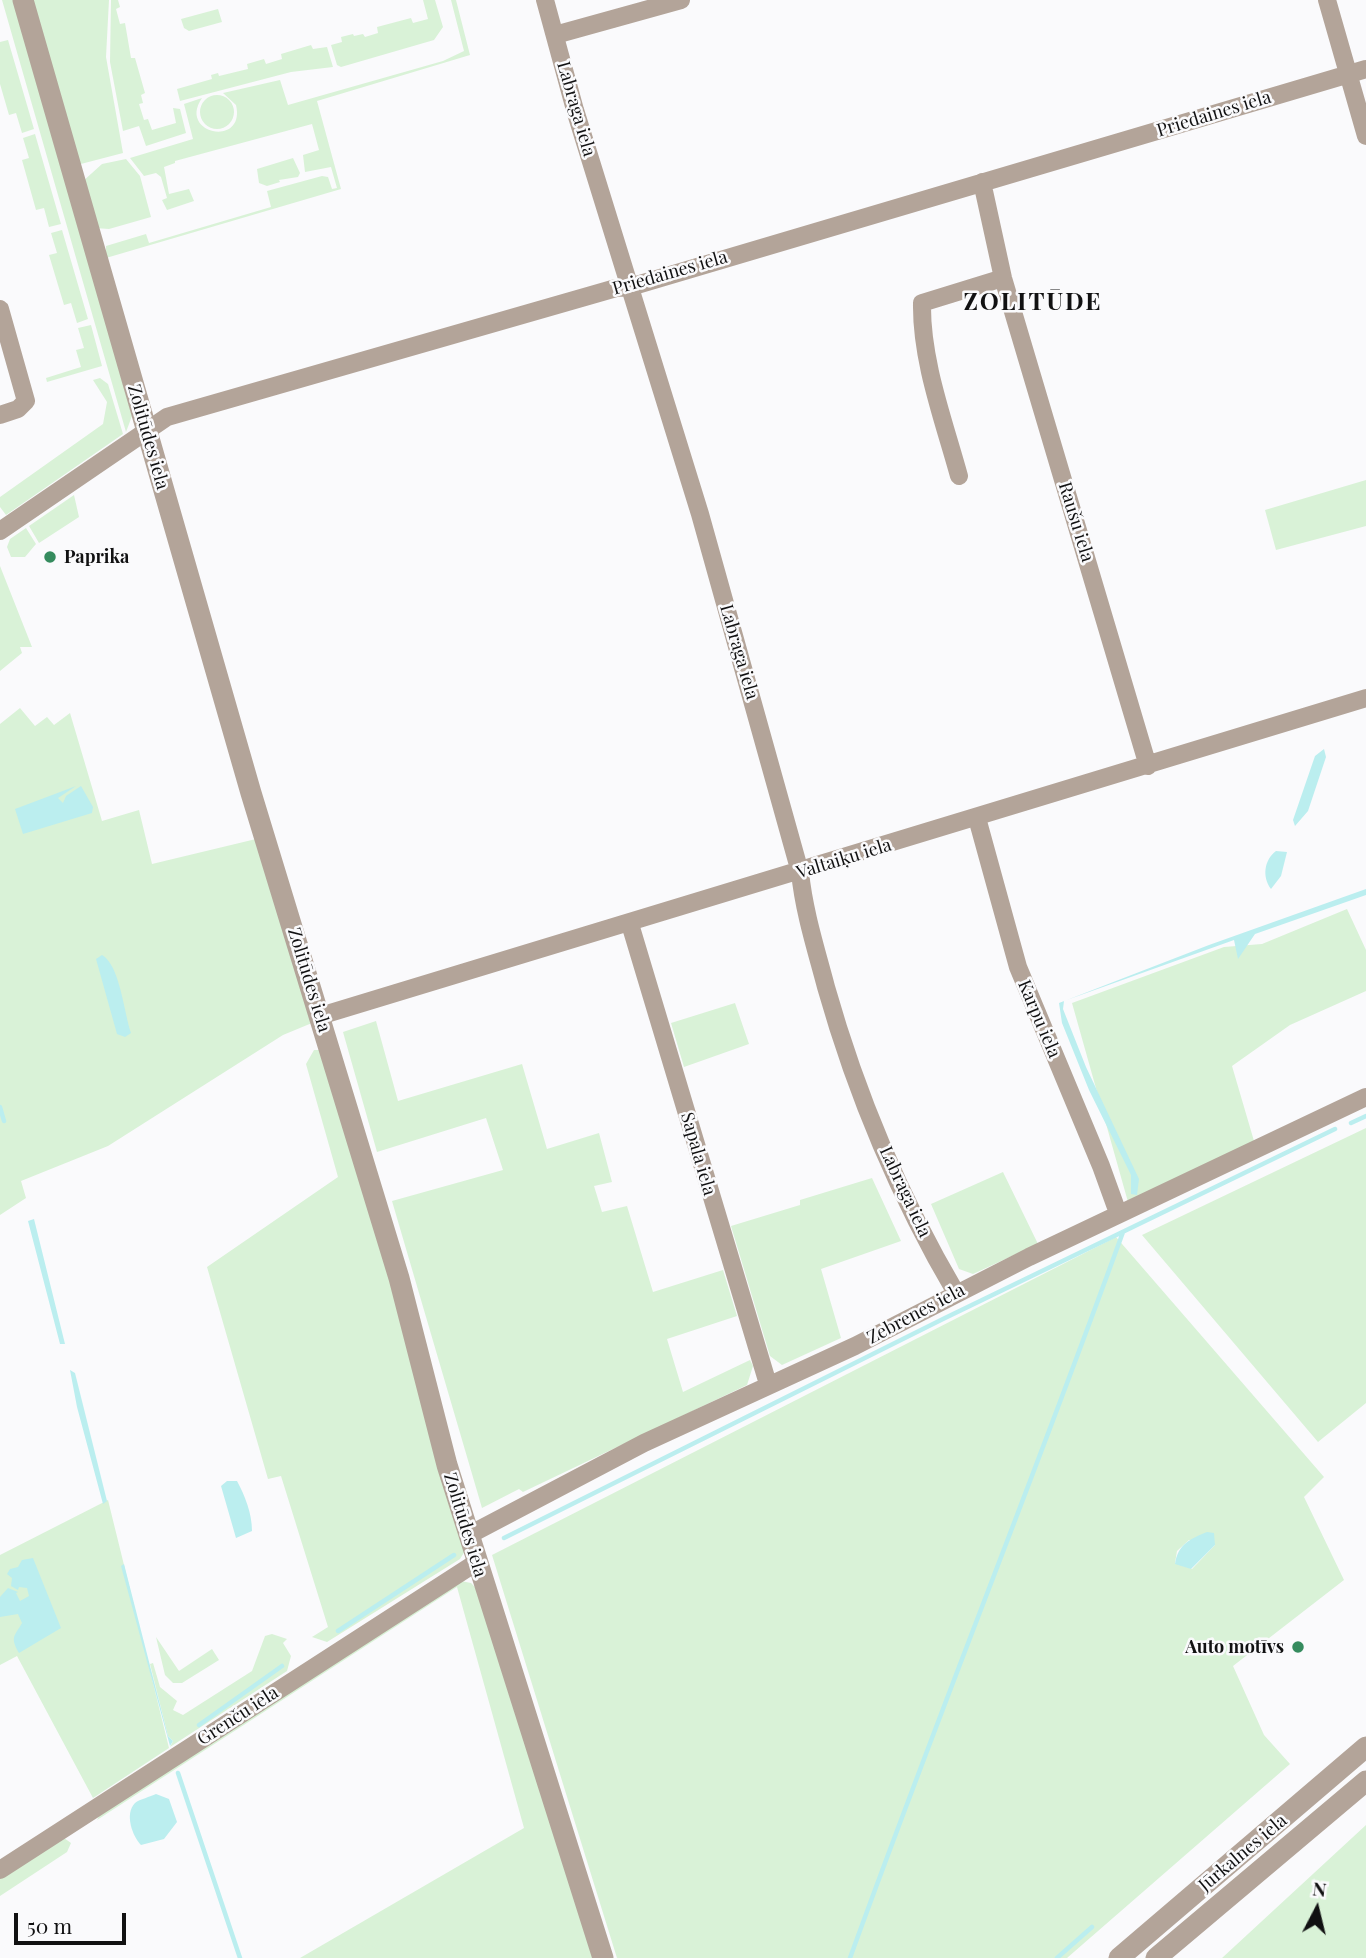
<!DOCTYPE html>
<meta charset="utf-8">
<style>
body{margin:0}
#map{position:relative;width:1366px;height:1958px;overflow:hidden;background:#fafafc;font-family:"Playfair Display",serif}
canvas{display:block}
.north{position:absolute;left:1282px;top:1874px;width:70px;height:70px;-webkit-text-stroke:5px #fafafc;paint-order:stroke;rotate:7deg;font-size:19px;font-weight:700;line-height:28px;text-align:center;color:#111112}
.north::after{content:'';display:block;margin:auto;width:24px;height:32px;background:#111112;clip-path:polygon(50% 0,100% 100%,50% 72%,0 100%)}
.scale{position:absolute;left:14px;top:1913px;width:112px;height:32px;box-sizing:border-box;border:4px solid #111112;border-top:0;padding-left:9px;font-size:21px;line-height:24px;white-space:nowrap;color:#111112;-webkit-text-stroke:5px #fafafc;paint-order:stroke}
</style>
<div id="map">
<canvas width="1366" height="1958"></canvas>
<div class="north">N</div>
<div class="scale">50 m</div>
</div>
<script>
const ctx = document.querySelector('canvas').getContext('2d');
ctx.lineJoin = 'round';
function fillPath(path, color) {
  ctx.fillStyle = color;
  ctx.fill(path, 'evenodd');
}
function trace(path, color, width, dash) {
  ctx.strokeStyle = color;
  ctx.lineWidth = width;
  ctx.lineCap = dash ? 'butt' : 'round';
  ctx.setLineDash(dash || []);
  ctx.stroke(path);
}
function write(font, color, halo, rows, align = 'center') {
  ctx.font = font + ' "Playfair Display",serif';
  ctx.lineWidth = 5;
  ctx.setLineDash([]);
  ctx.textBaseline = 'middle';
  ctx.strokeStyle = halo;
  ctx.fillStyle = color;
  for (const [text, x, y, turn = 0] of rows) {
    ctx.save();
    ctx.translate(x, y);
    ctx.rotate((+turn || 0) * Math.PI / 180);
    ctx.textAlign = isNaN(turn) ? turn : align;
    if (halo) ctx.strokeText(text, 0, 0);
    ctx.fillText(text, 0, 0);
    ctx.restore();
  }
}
fillPath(new Path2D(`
 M 2,0 L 15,0 L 132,416 L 126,432 Z
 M 30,0 L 109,0 L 106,57 L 123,153 L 77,165 Z
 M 111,0 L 118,0 L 120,7 L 116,9 L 120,24 L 125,23 L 131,58 L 135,58 L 145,93 L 141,95 L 143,103 L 139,104 L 144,120 L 148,119 L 152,130 L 176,123 L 173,108 L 180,109 L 186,133 L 146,146 L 139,126 L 123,131 L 110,62 Z
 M 423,0 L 435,0 L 443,27 L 434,40 L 341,67 L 337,65 L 331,45 L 342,42 L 341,37 L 353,34 L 354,36 L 363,34 L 365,37 L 378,33 L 377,27 L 411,18 L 413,23 L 428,19 Z
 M 451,0 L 456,0 L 470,55 L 317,101 L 341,189 L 106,258 L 106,246 L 146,234 L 149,243 L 271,207 L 267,191 L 322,176 L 328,177 L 332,189 L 337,188 L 331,167 L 305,172 L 303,155 L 319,150 L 312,124 L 175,161 L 175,163 L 164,167 L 169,194 L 189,189 L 194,201 L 167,210 L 162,200 L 167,198 L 161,177 L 156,173 L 144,176 L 130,158 L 193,139 L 184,104 L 202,98 C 177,134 246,148 236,105 L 223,93 L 280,80 L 288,105 L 443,61 L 464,51 Z
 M 218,9 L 222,22 L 189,31 L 184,28 L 181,19 Z
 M 8,40 L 34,129 L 22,133 L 16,113 L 9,115 L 0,84 L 0,42 Z
 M 311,45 L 313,49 L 327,47 L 333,67 L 291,72 L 180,101 L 177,89 L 212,79 L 211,75 L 218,73 L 219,76 L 248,69 L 247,64 L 264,59 L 266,64 L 282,59 L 281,54 Z
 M200 112a17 17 0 1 1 34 0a17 17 0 1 1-34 0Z
 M 35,134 L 61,224 L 49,227 L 44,208 L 36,210 L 22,160 L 29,158 L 23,138 Z
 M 293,158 L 300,173 L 298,177 L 279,180 L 280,182 L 267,186 L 259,183 L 257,169 Z
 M 126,159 L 140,176 L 151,217 L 109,229 L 95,228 L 82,182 L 102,164 Z
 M 62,230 L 88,319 L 77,323 L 71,303 L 64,305 L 49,255 L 57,253 L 51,233 Z
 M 91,325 L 102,366 L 47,382 L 46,378 L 81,367 L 76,350 L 84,348 L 78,328 Z
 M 100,378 L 108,384 L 123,434 L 6,515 L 0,507 L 0,497 L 103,424 L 107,402 L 93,380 Z
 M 1366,480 L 1366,526 L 1276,550 L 1265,510 Z
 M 74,495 L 79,517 L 39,543 L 29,526 Z
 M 26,528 L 36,544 L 25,557 L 11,557 L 7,547 L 10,539 Z
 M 0,566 L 32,647 L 20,647 L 22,653 L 0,671 Z
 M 20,708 L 35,726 L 47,717 L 54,725 L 70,713 L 102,821 L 139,810 L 152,864 L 256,839 L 312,1023 L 283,1035 L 108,1146 L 21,1181 L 26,1198 L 0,1215 L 0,724 Z
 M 1347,909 L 1366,950 L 1366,991 L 1290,1025 L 1232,1066 L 1254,1141 L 1128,1202 L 1072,1003 L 1224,947 L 1262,944 Z
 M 735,1003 L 749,1044 L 684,1067 L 671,1023 Z
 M 376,1021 L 398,1101 L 522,1064 L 547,1149 L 599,1133 L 612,1182 L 594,1186 L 602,1212 L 627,1206 L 653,1292 L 723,1270 L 737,1316 L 667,1339 L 683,1392 L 750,1360 L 753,1366 L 747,1385 L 523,1492 L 519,1489 L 482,1508 L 392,1201 L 503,1170 L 486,1118 L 377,1152 L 343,1032 Z
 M 314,1050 L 319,1050 L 352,1137 L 465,1551 L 460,1559 L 327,1642 L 312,1637 L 328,1627 L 281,1476 L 268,1479 L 207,1267 L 338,1177 L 306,1064 Z
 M 1366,1128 L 1366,1403 L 1318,1442 L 1142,1235 Z
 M 1003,1172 L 1038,1244 L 973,1274 L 959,1269 L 931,1204 Z
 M 872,1178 L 901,1241 L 821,1269 L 841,1338 L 782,1365 L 770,1356 L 731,1226 L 800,1205 L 800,1200 Z
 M 1116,1237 L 1324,1477 L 1304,1497 L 1344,1580 L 1233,1666 L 1264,1735 L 1290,1764 L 1067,1958 L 617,1958 L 492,1555 ZM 1189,1540 L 1215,1545 L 1192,1569 L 1175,1563 L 1177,1551 Z
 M 108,1500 L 169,1748 L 93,1798 L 17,1656 L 0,1665 L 0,1555 Z
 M 461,1581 L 471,1583 L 477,1589 C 513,1713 556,1835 593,1958 L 300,1958 L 524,1828 L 457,1587 L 97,1820 L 99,1816 Z
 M 272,1634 L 287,1639 L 283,1643 L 291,1656 L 287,1671 L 170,1747 L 173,1741 L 168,1736 L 150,1664 L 153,1663 L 160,1687 L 177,1701 L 173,1710 L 183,1715 L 252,1671 L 265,1636 Z
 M 156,1637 L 179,1671 L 212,1649 L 219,1660 L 182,1683 L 173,1683 L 165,1675 Z
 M 1366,1825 L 1366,1958 L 1222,1958 Z
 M 64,1838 L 71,1843 L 67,1852 L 0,1896 L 0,1878 Z`), '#d9f2d7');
fillPath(new Path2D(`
 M 1324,749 L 1326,757 L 1308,811 L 1295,826 L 1293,820 L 1315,756 Z
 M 76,786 L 58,798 L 63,803 L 66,796 L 81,786 L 93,807 L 92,813 L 23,834 L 15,809 Z
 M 1276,851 L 1287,852 L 1281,876 L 1271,889 C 1262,877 1264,860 1276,851 Z
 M 1366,889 L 1366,895 L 1255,934 L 1238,959 L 1234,940 L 1064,1001 L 1063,1009 L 1086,1067 L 1139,1179 L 1137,1195 L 1131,1194 L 1131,1175 L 1089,1090 L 1062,1023 L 1059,1003 L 1209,945 Z
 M 102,955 C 120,965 124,1013 131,1033 L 125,1037 L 117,1034 L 96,959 Z
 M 34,1219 L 65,1344 L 60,1344 L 28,1221 Z
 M 70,1370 L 75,1373 L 107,1501 L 103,1504 L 77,1407 Z
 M 227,1481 L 237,1481 C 245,1496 252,1513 252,1531 L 236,1538 L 221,1486 Z
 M 1207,1532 L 1214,1533 L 1215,1545 L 1191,1569 L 1175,1564 C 1178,1544 1190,1539 1207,1532 Z
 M 33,1558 L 61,1628 L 19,1653 C 10,1637 14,1637 22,1623 L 18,1614 L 0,1617 L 0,1597 L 8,1588 L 18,1592 L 16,1593 L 20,1601 L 29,1596 L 27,1588 L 19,1587 L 18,1590 L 11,1586 L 12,1578 L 7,1574 L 10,1569 L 18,1567 L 22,1560 Z
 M 124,1564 L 168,1736 L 173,1741 L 170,1746 L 121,1566 Z
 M 156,1794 L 169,1799 L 177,1822 L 164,1839 L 141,1845 C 133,1837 124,1814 135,1803 C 140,1799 150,1797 156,1794 Z`), '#bbeeef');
trace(new Path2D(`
 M 0,1107 L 4,1121
 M 1351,1123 L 1366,1116
 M 504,1538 L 945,1318 L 1335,1129
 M 338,1631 L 454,1555
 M 199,1725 L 282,1666
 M 178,1773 L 240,1958
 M 850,1958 C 938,1715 1035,1475 1123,1232
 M 1057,1958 L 1092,1927`), '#bbeeef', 4.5);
trace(new Path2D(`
 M 545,0 L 575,110 L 700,514 L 800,872 C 804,912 816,949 826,987 C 856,1093 900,1198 956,1293
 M 1327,0 L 1366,136
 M 555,35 L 681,0
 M 982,182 L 1003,278 L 1148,766
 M 0,309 L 26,401 L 18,409 L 0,415
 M 959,476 C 944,421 921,361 922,303 L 1003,278
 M 0,531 L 167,417 L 616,288 L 630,287 L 1366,69
 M 977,818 L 1018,967 L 1101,1166 L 1118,1213
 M 630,924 L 768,1384
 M 320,1016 L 1366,698
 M 469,1535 L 644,1443 L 855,1346 L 1029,1257 L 1366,1097
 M 0,1870 L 477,1562`), '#b3a499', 18);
trace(new Path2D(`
 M 23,0 L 251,793 L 399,1278 L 447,1465 L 603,1958
 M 1119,1958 L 1366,1747
 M 1156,1958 L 1366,1781`), '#b3a499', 21);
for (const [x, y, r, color] of [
 [50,557,7,"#358b5e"],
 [1298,1647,7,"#358b5e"]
]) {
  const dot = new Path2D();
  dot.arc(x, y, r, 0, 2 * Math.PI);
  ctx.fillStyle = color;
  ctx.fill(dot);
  trace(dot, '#fafafc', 2.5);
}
write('18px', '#111112', '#fafafc', [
 ["Labraga iela",576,109,74],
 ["Priedaines iela",1214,114,-17],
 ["Priedaines iela",670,273,-16],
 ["Zolitūdes iela",148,437,74],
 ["Raušu iela",1076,522,73],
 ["Labraga iela",739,652,74],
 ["Valtaiķu iela",844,859,-17],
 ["Zolitūdes iela",309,980,73],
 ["Karpu iela",1039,1019,67],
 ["Sapala iela",698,1154,74],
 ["Labraga iela",905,1192,65],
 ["Zebrenes iela",916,1314,-28],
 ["Zolitūdes iela",465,1525,73],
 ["Grenču iela",238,1716,-33],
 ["Jūrkalnes iela",1243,1853,-40]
]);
write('bold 18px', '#111112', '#fafafc', [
 ["Paprika",64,557],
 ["Auto motīvs",1284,1647,"right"]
], 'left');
ctx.letterSpacing = '2px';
write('bold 24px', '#111112', '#fafafc', [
 ["ZOLITŪDE",1033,303]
]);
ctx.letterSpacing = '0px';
</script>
